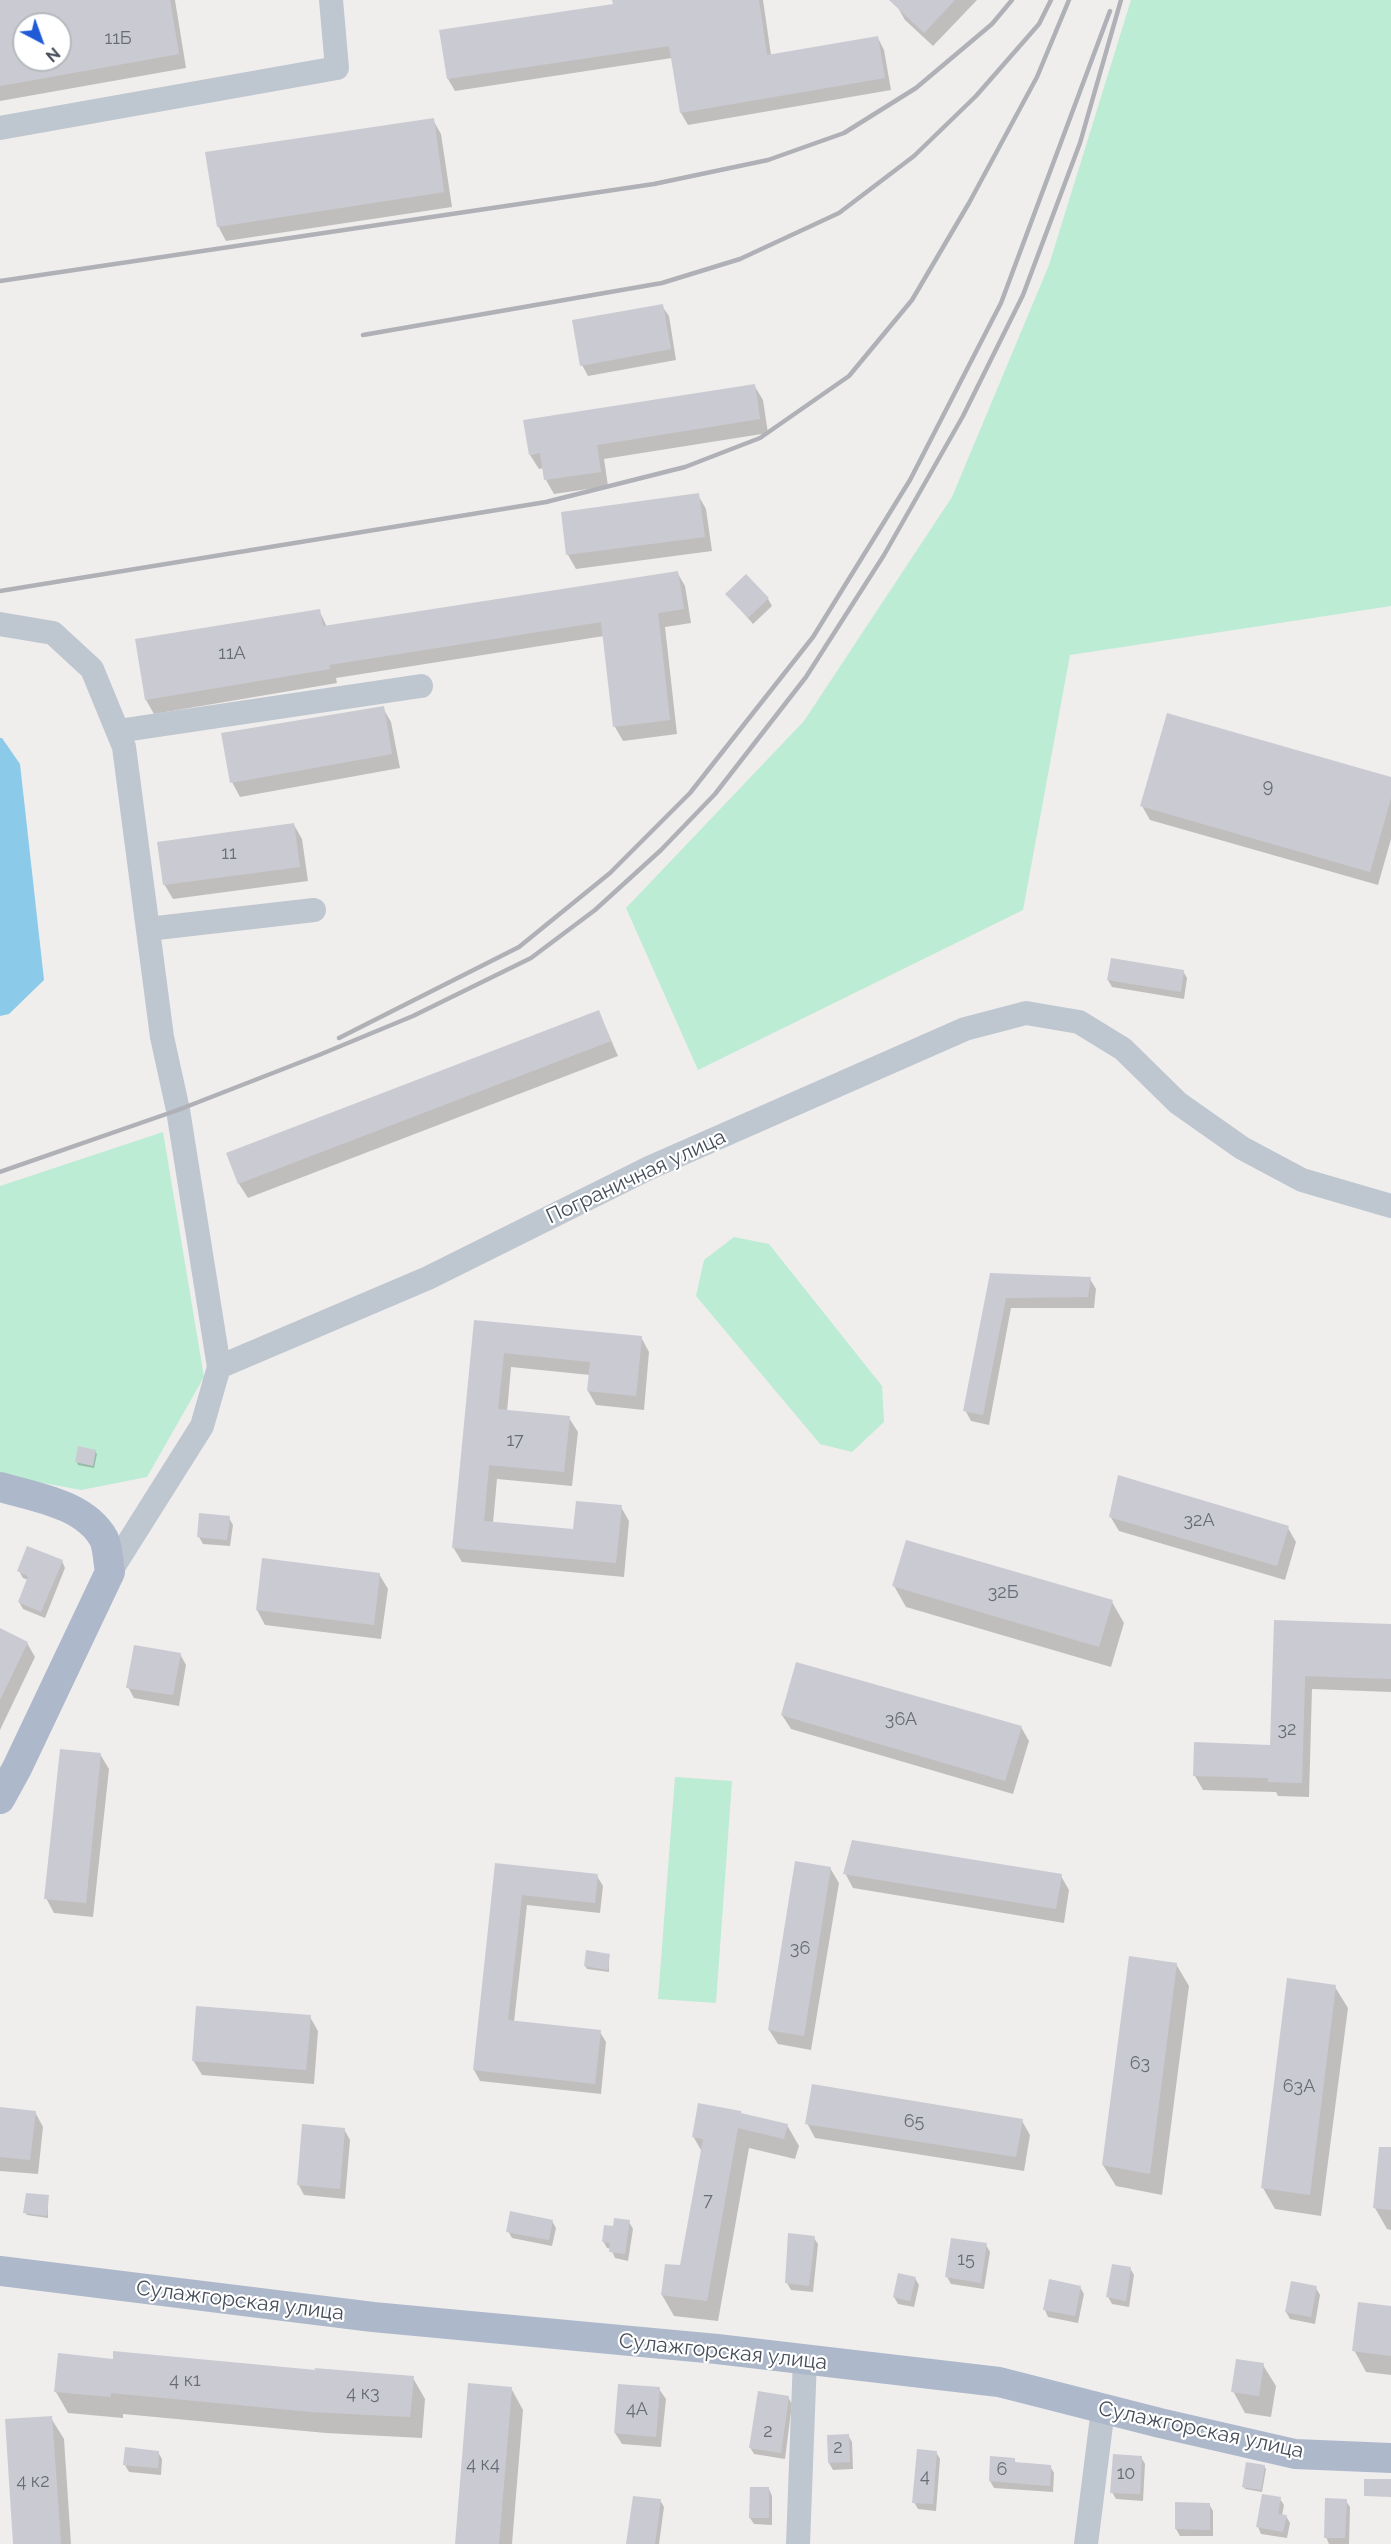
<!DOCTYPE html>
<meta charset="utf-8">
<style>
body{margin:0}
#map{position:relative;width:1391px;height:2544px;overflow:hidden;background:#f0eded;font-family:Raleway,sans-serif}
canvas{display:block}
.north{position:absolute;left:12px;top:12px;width:60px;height:60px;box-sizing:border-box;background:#fff;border:2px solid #b5b8bd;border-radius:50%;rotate:139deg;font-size:16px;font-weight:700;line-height:24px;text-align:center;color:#464e59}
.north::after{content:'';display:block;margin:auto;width:21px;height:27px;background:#205bd7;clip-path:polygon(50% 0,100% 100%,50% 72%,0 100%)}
</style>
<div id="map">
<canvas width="1391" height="2544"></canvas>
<div class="north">N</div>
</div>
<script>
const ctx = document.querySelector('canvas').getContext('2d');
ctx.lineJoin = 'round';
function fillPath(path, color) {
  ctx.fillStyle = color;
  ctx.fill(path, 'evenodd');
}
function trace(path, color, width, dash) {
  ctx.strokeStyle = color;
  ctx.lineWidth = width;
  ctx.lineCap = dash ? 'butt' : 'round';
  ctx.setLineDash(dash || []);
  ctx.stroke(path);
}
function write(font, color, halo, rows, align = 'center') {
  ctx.font = font + ' Raleway,sans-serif';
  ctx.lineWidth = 4.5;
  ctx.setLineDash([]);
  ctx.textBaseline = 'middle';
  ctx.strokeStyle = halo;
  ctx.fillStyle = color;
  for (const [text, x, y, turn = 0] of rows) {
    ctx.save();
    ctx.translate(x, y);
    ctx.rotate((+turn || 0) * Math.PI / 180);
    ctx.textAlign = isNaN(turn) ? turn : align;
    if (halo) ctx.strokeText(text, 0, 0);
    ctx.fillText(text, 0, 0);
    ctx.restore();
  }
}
fillPath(new Path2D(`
 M 1131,0 L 1391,0 L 1391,606 L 1070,655 L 1023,910 L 698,1070 L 626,908 L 804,721 L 952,497 L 1049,265 Z
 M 163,1132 L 204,1377 L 147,1477 L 81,1490 L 0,1475 L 0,1186 Z
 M 734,1237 L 769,1244 L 882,1386 L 884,1422 L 852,1452 L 820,1444 L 696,1296 L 704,1260 Z
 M 675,1777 L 732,1781 L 716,2003 L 658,1999 Z`), '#bcecd4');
fillPath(new Path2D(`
 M 0,738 L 2,738 L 20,764 L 44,980 L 9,1014 L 0,1016 Z`), '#8bcae8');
fillPath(new Path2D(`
 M 0,0 L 175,0 L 186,68 L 0,101 ZM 24,24 L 60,24 L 60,60 L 24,60 Z
 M 614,0 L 763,0 L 771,55 L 878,38 L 884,50 L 891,90 L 688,125 L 681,113 L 672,58 L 455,91 L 448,79 L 441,31 L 614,5 Z
 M 902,0 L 977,0 L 933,46 L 905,20 L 897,6 Z
 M 433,120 L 441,134 L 452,207 L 226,241 L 218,226 Z
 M 662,306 L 669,316 L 676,360 L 588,376 L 582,365 Z
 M 754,385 L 763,400 L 768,433 L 604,459 L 608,486 L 554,494 L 546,480 L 544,468 L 539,469 L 530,455 Z
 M 698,495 L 706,509 L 712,551 L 576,569 L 568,555 L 562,513 Z
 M 677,572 L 685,586 L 691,623 L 665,627 L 677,734 L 623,741 L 615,727 L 604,636 L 336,678 L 337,683 L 154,714 L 146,700 L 319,610 L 327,627 Z
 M 727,594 L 768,599 L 772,606 L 753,624 Z
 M 383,708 L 391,722 L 400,768 L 240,797 L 232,782 Z
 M 1391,779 L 1391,839 L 1378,885 L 1150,820 L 1142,806 Z
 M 294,825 L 302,839 L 308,881 L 173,899 L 164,884 Z
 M 1183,971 L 1187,978 L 1184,999 L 1112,987 L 1108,980 Z
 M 599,1012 L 618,1056 L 248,1198 L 239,1184 L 228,1154 Z
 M 991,1274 L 1090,1279 L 1096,1289 L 1094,1308 L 1011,1308 L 989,1425 L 971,1421 L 965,1410 Z
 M 475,1321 L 641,1337 L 649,1352 L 644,1410 L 596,1405 L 588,1391 L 590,1375 L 511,1367 L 507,1412 L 569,1418 L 578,1432 L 572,1486 L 497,1479 L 493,1523 L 574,1531 L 621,1507 L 629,1521 L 624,1577 L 462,1562 L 453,1547 Z
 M 95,1451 L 97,1454 L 94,1468 L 78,1465 L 77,1462 Z
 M 1110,1516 L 1288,1528 L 1296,1542 L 1285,1580 L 1119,1531 Z
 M 229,1518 L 233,1525 L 230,1546 L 203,1544 L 199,1537 Z
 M 62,1561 L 65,1568 L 45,1618 L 23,1609 L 19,1602 L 28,1580 L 23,1578 L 19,1571 Z
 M 379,1574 L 388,1589 L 381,1639 L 265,1625 L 257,1610 Z
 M 894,1586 L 1112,1602 L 1124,1623 L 1111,1667 L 906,1607 Z
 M 1275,1622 L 1391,1625 L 1391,1692 L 1312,1689 L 1309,1797 L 1278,1796 L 1276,1792 L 1203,1790 L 1195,1776 L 1196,1744 L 1271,1746 Z
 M 0,1630 L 27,1643 L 35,1657 L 0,1730 Z
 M 180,1654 L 186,1665 L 179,1706 L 134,1698 L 128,1687 Z
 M 782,1715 L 1021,1727 L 1029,1741 L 1013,1794 L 791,1729 Z
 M 100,1754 L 109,1769 L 93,1917 L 54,1913 L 46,1898 Z
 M 497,1865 L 597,1876 L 603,1886 L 600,1913 L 527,1905 L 514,2022 L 600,2032 L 606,2042 L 601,2094 L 480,2081 L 474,2070 Z
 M 830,1868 L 839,1883 L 811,2050 L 778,2044 L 769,2030 Z
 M 845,1873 L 1061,1876 L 1069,1890 L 1064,1923 L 853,1888 Z
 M 609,1956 L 609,1972 L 587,1969 L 585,1966 Z
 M 1176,1964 L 1189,1986 L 1162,2195 L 1116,2186 L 1103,2165 Z
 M 1335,1987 L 1348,2008 L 1321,2216 L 1275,2209 L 1263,2188 Z
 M 310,2017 L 318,2031 L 314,2084 L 202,2075 L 193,2060 Z
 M 0,2109 L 35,2112 L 43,2127 L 38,2174 L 0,2171 Z
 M 741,2114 L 787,2125 L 799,2146 L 795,2159 L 749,2148 L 718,2321 L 674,2316 L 662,2295 L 681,2267 L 702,2152 L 693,2136 Z
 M 1022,2121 L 1030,2135 L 1024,2171 L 815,2138 L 807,2123 Z
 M 344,2129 L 350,2140 L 345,2199 L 304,2195 L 298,2184 Z
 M 1391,2173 L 1391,2230 L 1387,2229 L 1375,2208 Z
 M 48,2197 L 48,2218 L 27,2215 L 25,2212 Z
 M 552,2221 L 556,2228 L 552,2246 L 512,2238 L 508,2231 Z
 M 629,2222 L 633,2229 L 628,2261 L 615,2258 L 611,2249 L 607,2248 L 603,2241 L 614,2228 Z
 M 789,2235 L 814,2238 L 818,2244 L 813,2292 L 791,2290 L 787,2283 Z
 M 986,2245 L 990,2252 L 984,2289 L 951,2284 L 947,2277 Z
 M 1130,2268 L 1134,2275 L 1129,2307 L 1112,2304 L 1108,2297 Z
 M 915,2278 L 919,2285 L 914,2307 L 898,2304 L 894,2297 Z
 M 1080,2287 L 1084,2294 L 1078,2323 L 1048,2317 L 1045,2310 Z
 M 1316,2288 L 1320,2295 L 1315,2324 L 1290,2319 L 1286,2312 Z
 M 1391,2307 L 1391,2375 L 1366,2372 L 1354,2350 Z
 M 114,2360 L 413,2378 L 425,2399 L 422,2438 L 326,2433 L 123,2414 L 123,2418 L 68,2413 L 56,2392 Z
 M 1263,2365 L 1276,2386 L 1271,2417 L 1245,2413 L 1233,2391 Z
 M 511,2388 L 523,2410 L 512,2544 L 457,2544 Z
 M 659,2389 L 666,2399 L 661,2447 L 622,2444 L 615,2433 Z
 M 788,2397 L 792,2404 L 785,2459 L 754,2454 L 750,2447 Z
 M 51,2418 L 64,2439 L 71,2544 L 14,2544 Z
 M 848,2435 L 852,2442 L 853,2469 L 833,2470 L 829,2463 Z
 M 158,2452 L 162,2459 L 161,2475 L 129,2472 L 125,2465 Z
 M 936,2452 L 940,2459 L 936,2511 L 918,2509 L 914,2502 Z
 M 1141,2457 L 1145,2464 L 1143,2501 L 1116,2499 L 1112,2492 Z
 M 1014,2460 L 1017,2464 L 1050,2466 L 1054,2473 L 1053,2492 L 994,2488 L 990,2481 Z
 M 1264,2466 L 1266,2469 L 1262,2492 L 1245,2489 L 1244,2487 Z
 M 769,2489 L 772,2496 L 772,2525 L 754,2524 L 750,2518 Z
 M 1280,2499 L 1284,2505 L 1282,2516 L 1286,2516 L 1290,2523 L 1287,2538 L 1261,2534 L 1258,2527 Z
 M 660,2500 L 664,2507 L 659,2544 L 628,2544 Z
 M 1346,2501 L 1350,2507 L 1349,2544 L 1329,2544 L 1326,2537 Z
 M 1176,2504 L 1209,2504 L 1213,2511 L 1213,2536 L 1180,2536 L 1176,2529 Z`), '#0003');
fillPath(new Path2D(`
 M 0,0 L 170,0 L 179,54 L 0,86 ZM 24,24 L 60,24 L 60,60 L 24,60 Z
 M 612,0 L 759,0 L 767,55 L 878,36 L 885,78 L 680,113 L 669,46 L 447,79 L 439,30 L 613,4 Z
 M 889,0 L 955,0 L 924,33 Z
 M 434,118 L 444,192 L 217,227 L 205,152 Z
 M 663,304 L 671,349 L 580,366 L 572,320 Z
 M 755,384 L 760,419 L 597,445 L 601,472 L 544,480 L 540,453 L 529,455 L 523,420 Z
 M 699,493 L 705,537 L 566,555 L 561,512 Z
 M 678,571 L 684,609 L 658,613 L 670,720 L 613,727 L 601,622 L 329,665 L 330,669 L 145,700 L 135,639 L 320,609 L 323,626 Z
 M 746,574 L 769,598 L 748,618 L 725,594 Z
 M 384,706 L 392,754 L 230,783 L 221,733 Z
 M 1167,713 L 1391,777 L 1391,798 L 1370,872 L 1140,806 Z
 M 294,823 L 300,867 L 163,885 L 157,842 Z
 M 1111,958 L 1184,970 L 1181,992 L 1107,980 Z
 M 599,1010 L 611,1041 L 238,1184 L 226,1153 Z
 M 990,1273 L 1091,1277 L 1088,1297 L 1006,1298 L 983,1415 L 963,1411 Z
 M 474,1320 L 642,1336 L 636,1396 L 587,1391 L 590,1362 L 504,1353 L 498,1409 L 570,1416 L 564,1472 L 489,1465 L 484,1521 L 573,1529 L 576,1501 L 622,1505 L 616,1563 L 452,1548 Z
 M 78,1446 L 96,1450 L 93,1466 L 75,1462 Z
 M 1118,1475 L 1289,1526 L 1277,1566 L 1109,1517 Z
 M 199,1513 L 230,1516 L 227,1540 L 197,1537 Z
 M 906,1540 L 1113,1600 L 1099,1647 L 892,1586 Z
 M 27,1546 L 63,1560 L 41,1612 L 18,1602 L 28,1576 L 17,1571 Z
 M 262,1558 L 380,1573 L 374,1625 L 256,1610 Z
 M 1274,1620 L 1391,1624 L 1391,1679 L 1305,1676 L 1302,1783 L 1268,1782 L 1268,1778 L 1193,1776 L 1194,1742 L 1270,1745 Z
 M 0,1628 L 28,1642 L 0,1700 Z
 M 134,1645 L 181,1653 L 173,1695 L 126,1688 Z
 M 796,1662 L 1022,1726 L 1005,1781 L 781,1715 Z
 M 60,1749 L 101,1753 L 86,1903 L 44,1899 Z
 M 852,1840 L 1062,1874 L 1056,1909 L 843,1874 Z
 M 795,1861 L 831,1867 L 804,2036 L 768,2030 Z
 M 495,1863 L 598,1874 L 595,1903 L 522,1895 L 508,2020 L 601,2030 L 595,2084 L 473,2070 Z
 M 586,1950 L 610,1954 L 608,1970 L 584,1966 Z
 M 1129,1956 L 1177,1963 L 1150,2174 L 1102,2165 Z
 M 1287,1978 L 1336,1985 L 1310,2195 L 1261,2188 Z
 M 196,2006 L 311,2015 L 306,2070 L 192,2061 Z
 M 812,2084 L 1023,2119 L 1016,2157 L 805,2124 Z
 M 698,2103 L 741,2111 L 741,2113 L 788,2124 L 784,2139 L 738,2128 L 707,2301 L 661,2295 L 665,2264 L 680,2265 L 703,2139 L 692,2137 Z
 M 0,2107 L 36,2111 L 30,2160 L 0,2157 Z
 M 302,2124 L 345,2128 L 340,2189 L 297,2185 Z
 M 1379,2147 L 1391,2147 L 1391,2210 L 1373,2208 Z
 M 26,2193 L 49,2195 L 47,2216 L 23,2213 Z
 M 510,2211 L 553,2220 L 549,2240 L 506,2232 Z
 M 614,2218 L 630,2220 L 625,2254 L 609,2252 L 610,2243 L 602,2242 L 604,2225 L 613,2226 Z
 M 788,2233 L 815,2236 L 809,2286 L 785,2283 Z
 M 951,2238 L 987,2243 L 981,2283 L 945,2277 Z
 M 1112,2264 L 1131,2267 L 1126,2301 L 1106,2297 Z
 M 898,2273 L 916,2277 L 910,2301 L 893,2297 Z
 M 1049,2279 L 1081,2286 L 1075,2316 L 1043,2310 Z
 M 1291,2281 L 1317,2286 L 1311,2317 L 1285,2312 Z
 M 1358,2302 L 1391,2306 L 1391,2356 L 1352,2351 Z
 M 113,2351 L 316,2370 L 314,2368 L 414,2376 L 410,2417 L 312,2412 L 111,2393 L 111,2397 L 54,2392 L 58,2353 L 113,2359 Z
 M 1236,2359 L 1264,2363 L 1259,2396 L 1231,2392 Z
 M 468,2383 L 512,2387 L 499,2544 L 455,2544 Z
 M 618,2384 L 660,2387 L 656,2437 L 614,2433 Z
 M 758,2391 L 789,2396 L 781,2453 L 749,2448 Z
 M 52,2416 L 61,2544 L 13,2544 L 5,2419 Z
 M 849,2434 L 850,2462 L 828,2463 L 827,2435 Z
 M 125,2447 L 159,2451 L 158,2468 L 123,2465 Z
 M 917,2449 L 937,2451 L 933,2504 L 912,2503 Z
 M 1113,2454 L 1142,2456 L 1140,2494 L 1110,2493 Z
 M 990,2456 L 1015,2458 L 1015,2462 L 1051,2465 L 1050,2486 L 989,2481 Z
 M 1246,2462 L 1265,2465 L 1261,2490 L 1242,2487 Z
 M 1364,2479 L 1391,2479 L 1391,2497 L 1364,2496 Z
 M 750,2487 L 769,2487 L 769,2518 L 749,2518 Z
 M 1262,2494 L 1281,2497 L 1278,2514 L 1287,2515 L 1283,2532 L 1256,2527 Z
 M 633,2496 L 661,2499 L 655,2544 L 626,2544 Z
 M 1325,2498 L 1347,2499 L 1345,2538 L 1324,2538 Z
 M 1175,2502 L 1210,2503 L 1210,2530 L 1175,2529 Z`), '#cacbd2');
trace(new Path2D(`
 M 0,128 L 337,68 L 331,0
 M 0,624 L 53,633 L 92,669 L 124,747 L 162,1037 L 178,1110 L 219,1367
 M 118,731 L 421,686
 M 148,929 L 314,910
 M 110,1572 L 202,1426 L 219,1367 L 428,1278 L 649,1168 L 965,1029 L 1026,1013 L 1079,1022 L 1123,1049 L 1178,1103 L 1242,1148 L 1302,1180 L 1391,1206
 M 798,2544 L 805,2359
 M 1086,2544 L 1103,2409`), '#bec6cf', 24);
trace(new Path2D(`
 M 0,1487 C 35,1497 85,1504 104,1539 C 108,1548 108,1562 110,1572 L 17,1768 L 0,1799
 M 0,2271 L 373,2317 L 717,2349 L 999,2382 L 1160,2423 L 1295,2454 L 1391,2458`), '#adb9cb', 30);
trace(new Path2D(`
 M 0,281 L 654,184 L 768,160 L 844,133 L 916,88 L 992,24 L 1012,0
 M 363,335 L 662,283 L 740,259 L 839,213 L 914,156 L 976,96 L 1039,24 L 1051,0
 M 0,591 L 546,502 L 685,467 L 760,438 L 849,376 L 912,300 L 969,203 L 1037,77 L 1069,0
 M 339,1038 L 519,947 L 610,873 L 690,793 L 813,637 L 910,480 L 1001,303 L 1110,11
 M 0,1172 L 178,1110 L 319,1055 L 413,1016 L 531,958 L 595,910 L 661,850 L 715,794 L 806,677 L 884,555 L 963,416 L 1023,295 L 1080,143 L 1121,0`), '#afb1b7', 4.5);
write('18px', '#676d77', null, [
 ["11Б",118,39],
 ["11А",232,654],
 ["9",1268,787],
 ["11",229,854],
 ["17",515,1441],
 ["32А",1199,1521],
 ["32Б",1003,1593],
 ["36А",901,1720],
 ["32",1287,1730],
 ["36",800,1949],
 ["63",1140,2064],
 ["63А",1299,2087],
 ["65",914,2122],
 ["7",708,2201],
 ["15",966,2260],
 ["4 к1",185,2381],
 ["4 к3",363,2394],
 ["4А",637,2410],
 ["2",768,2432],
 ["2",838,2448],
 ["4 к4",483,2465],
 ["6",1002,2470],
 ["10",1126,2474],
 ["4",925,2477],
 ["4 к2",33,2482]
]);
write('21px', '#464e59', '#fff', [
 ["Пограничная улица",636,1177,-25],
 ["Сулажгорская улица",240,2301,7],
 ["Сулажгорская улица",723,2352,6],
 ["Сулажгорская улица",1201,2430,12]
]);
</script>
